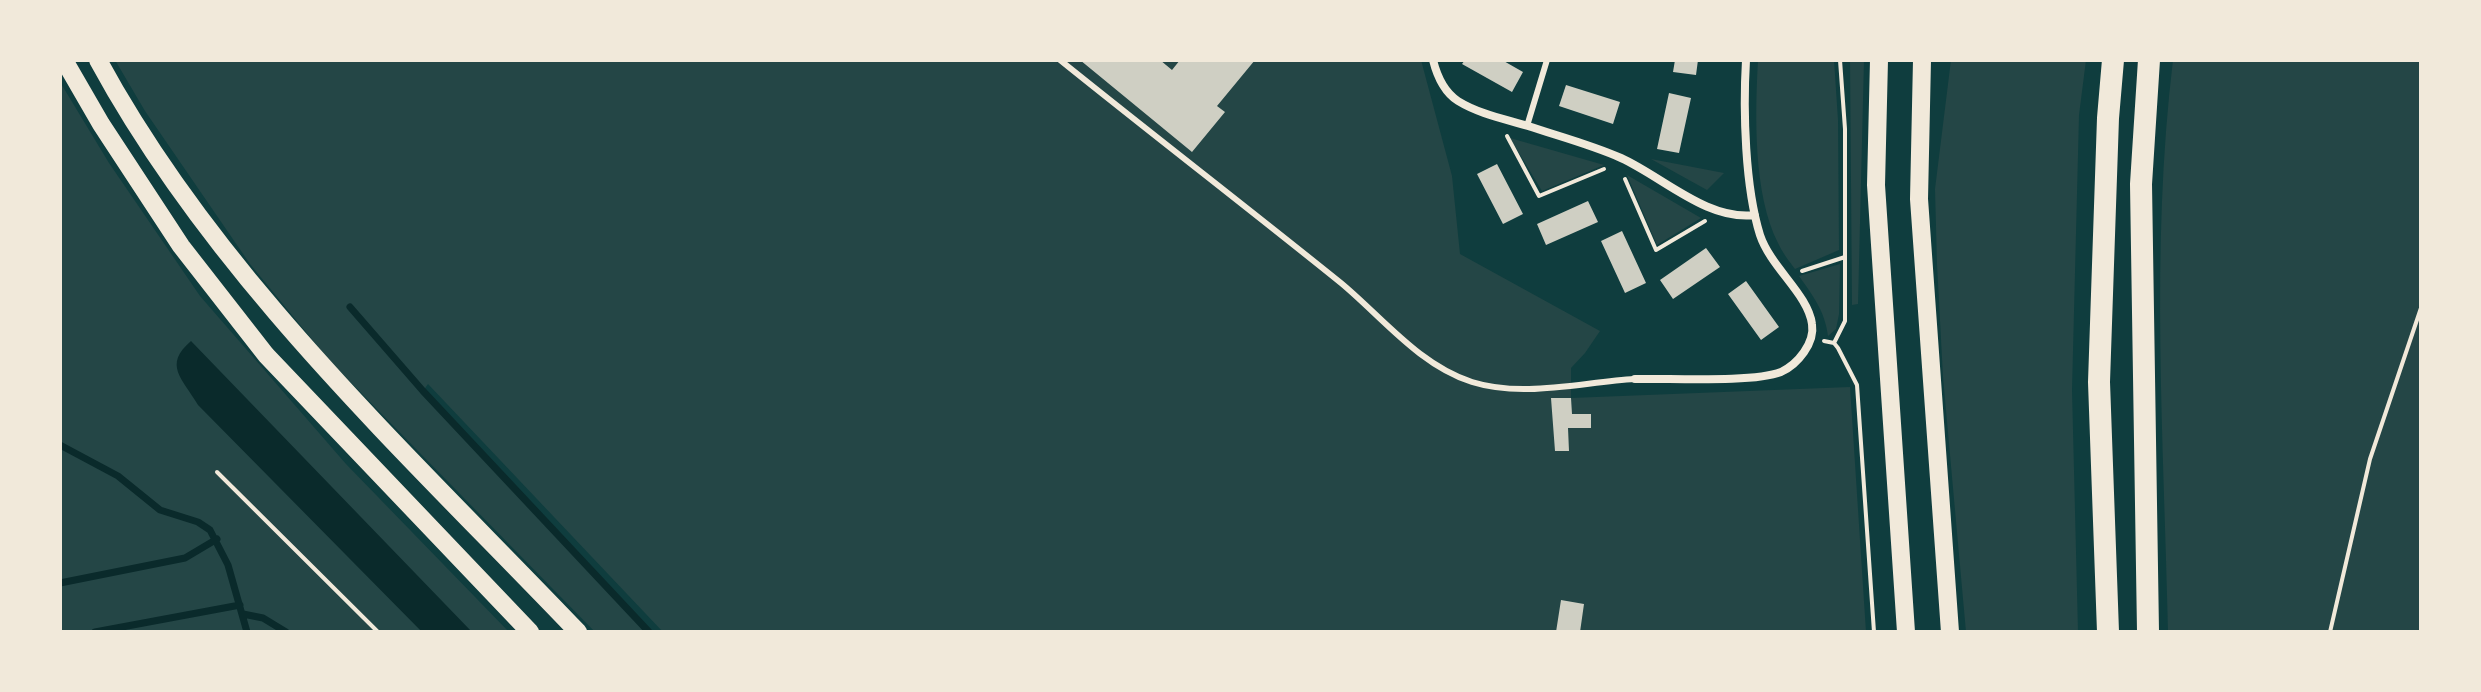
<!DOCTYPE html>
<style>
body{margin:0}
#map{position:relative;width:2481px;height:692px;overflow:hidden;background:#0f3d3e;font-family:Mulish,sans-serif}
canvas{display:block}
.frame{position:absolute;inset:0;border:62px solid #f1e9da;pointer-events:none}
</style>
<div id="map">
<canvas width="2481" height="692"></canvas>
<div class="frame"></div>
</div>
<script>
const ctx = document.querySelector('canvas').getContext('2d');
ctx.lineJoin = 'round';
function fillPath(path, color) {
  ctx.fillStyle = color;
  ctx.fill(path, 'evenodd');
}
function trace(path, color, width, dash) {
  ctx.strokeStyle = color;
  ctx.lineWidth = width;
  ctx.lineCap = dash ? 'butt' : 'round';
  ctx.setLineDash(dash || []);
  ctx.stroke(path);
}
fillPath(new Path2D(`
 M 115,60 L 1421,60 L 1452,176 L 1460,254 L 1600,331 L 1585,353 L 1571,368 L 1571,398 L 1850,387 L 1866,632 L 663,632 L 428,384 L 423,391 L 649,632 L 595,632 L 329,360 L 250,264 L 145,111 Z
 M 1758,60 L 1834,60 L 1838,120 L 1839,250 L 1795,269 C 1789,261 1782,252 1778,243 C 1753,194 1755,114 1758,60 Z
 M 1850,60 L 1864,60 L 1858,304 L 1852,305 Z
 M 1951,60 L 2086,60 L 2079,115 L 2072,390 L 2078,632 L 1966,632 L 1943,377 L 1937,264 L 1935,189 Z
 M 2173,60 L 2421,60 L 2421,632 L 2168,632 C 2164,442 2150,249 2173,60 Z
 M 60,82 L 109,163 L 200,296 L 346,464 L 509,632 L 60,632 Z
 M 1510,138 L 1604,165 L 1542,191 Z
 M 1651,159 L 1724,173 L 1707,190 Z
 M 1627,175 L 1701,218 L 1657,245 Z
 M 1840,264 L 1839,314 L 1836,329 L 1828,336 C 1825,311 1813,296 1799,276 Z`), '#244646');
fillPath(new Path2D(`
 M 191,341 L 472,632 L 422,632 L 198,405 C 182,378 163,365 191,341 Z`), '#0a2a2b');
trace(new Path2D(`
 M 350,307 L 423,391 L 649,632
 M 60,445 L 118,476 L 160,510 L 198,522 L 210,530 L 228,565 L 247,632
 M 60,583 L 185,558 L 217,539
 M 243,614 L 263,618 L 286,632
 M 95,632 L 240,605`), '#0a2a2b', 7);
fillPath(new Path2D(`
 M 1080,60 L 1160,60 L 1172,70 L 1180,60 L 1255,60 L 1217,106 L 1225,112 L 1192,152 Z
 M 1465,60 L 1502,60 L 1523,72 L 1512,92 L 1462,64 Z
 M 1675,60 L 1698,60 L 1696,75 L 1673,72 Z
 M 1566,85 L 1620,102 L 1613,124 L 1559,106 Z
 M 1669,93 L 1691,98 L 1679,153 L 1657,149 Z
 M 1497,164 L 1523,214 L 1503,224 L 1477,174 Z
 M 1588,201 L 1598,222 L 1546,245 L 1537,224 Z
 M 1622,231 L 1646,283 L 1625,293 L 1601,241 Z
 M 1706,248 L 1720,267 L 1673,299 L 1660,280 Z
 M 1746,281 L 1779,327 L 1761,340 L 1728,294 Z
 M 1551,398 L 1571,398 L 1572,414 L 1591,414 L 1591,428 L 1568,428 L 1569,451 L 1555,451 Z
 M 1561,600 L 1584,604 L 1580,632 L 1556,632 Z`), '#cfcfc3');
trace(new Path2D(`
 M 1507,136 L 1539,196 L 1604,169
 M 1625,179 L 1656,250 L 1705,221
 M 1802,271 L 1845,257
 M 1824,341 L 1834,343 L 1838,348 L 1857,385 L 1874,632
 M 1834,343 L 1845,321 L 1845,129 L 1840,60
 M 217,472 L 378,632
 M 2330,632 L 2370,459 L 2421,308`), '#f1e9da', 4);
trace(new Path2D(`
 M 1060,60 C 1153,135 1248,208 1341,283 C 1382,317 1419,365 1472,382 C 1523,398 1582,382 1635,379
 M 1527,126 L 1547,60`), '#f1e9da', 6);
trace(new Path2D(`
 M 1433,60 C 1437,76 1444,92 1458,101 C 1479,114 1505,119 1528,126 C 1558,136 1592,145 1621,158 C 1663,177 1707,221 1755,215
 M 1635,379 C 1668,378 1753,383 1781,372 C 1798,364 1815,343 1812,324 C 1808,294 1771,268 1760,235 C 1745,187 1743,111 1746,60`), '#f1e9da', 8);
trace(new Path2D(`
 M 64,60 L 101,124 L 181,246 L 266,355 L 530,632
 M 98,60 C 216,278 408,454 578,632
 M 1879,60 L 1876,185 L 1906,632
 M 1922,60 L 1919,199 L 1950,632`), '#f1e9da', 18);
trace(new Path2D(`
 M 2108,632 L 2099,382 L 2108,118 L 2113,60
 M 2148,632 L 2141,184 L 2149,60`), '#f1e9da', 22);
</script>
